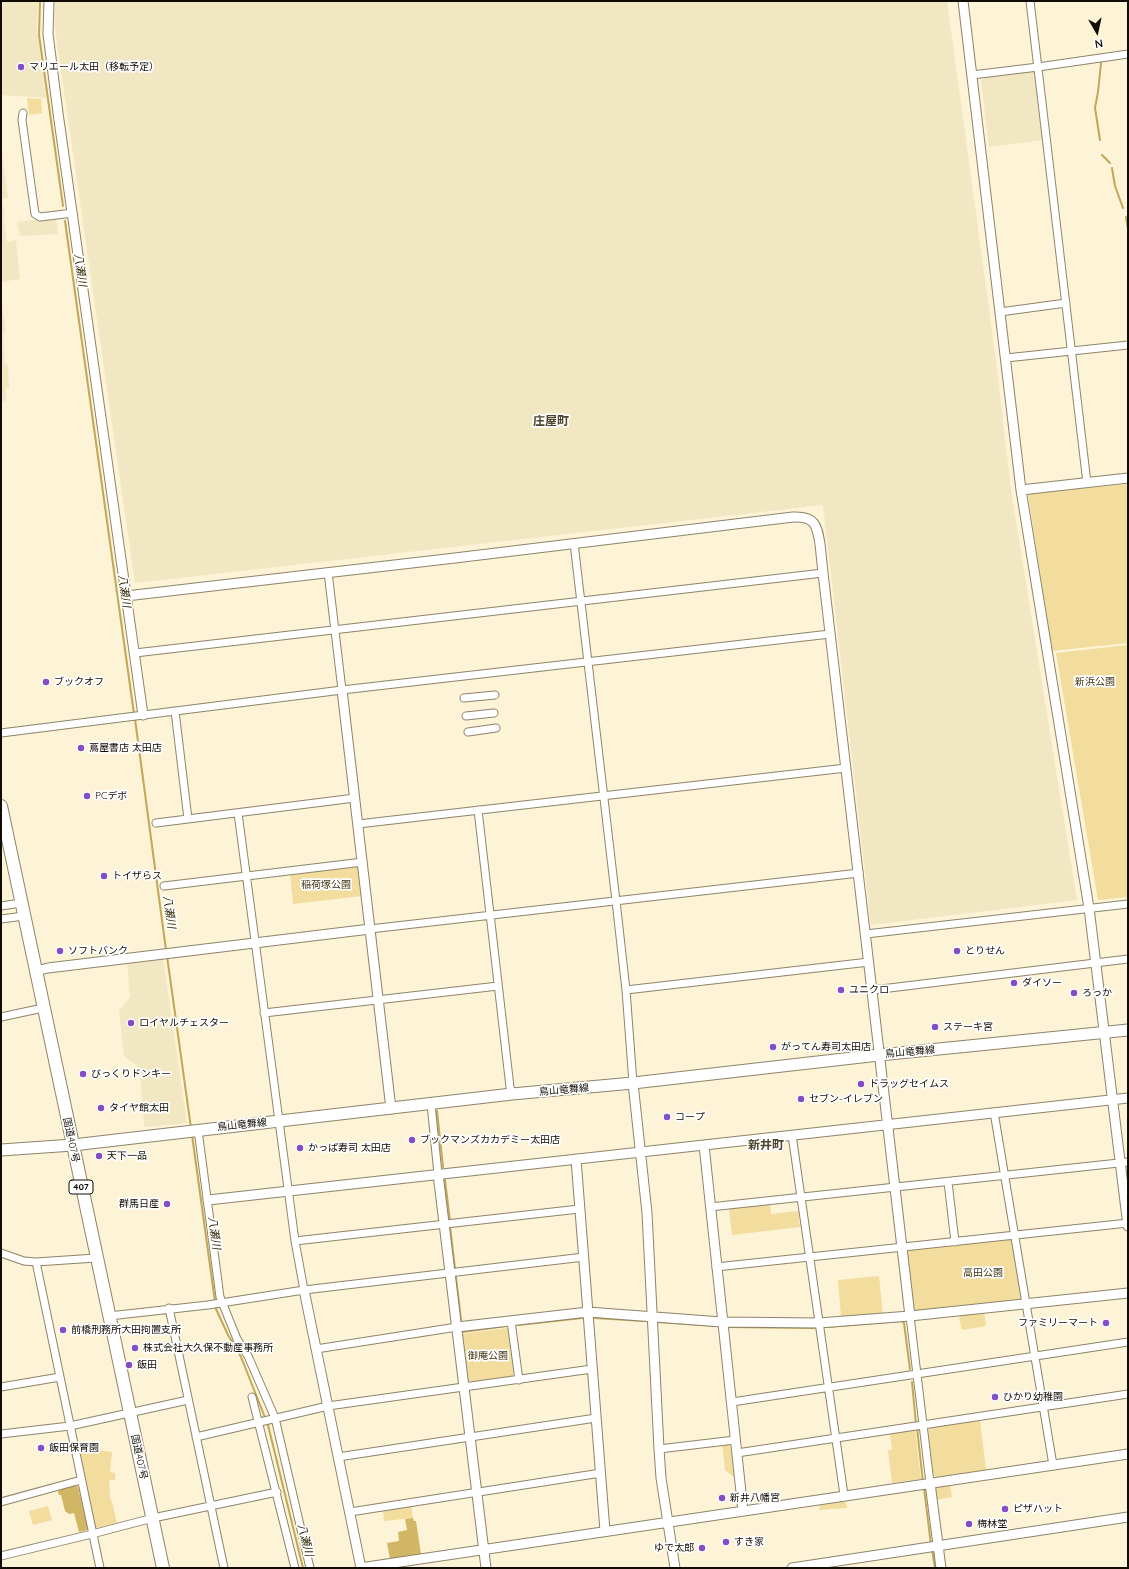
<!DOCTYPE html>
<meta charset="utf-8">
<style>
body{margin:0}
#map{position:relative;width:1129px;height:1569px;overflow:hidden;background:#fdf3d6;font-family:Quicksand,sans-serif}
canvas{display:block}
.frame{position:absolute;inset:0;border:2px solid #100c04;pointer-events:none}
.north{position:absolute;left:1077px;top:12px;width:40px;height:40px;-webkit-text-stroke:3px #fff;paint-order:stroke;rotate:171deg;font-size:11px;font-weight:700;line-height:16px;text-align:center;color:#100c04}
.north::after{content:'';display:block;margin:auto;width:14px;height:18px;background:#100c04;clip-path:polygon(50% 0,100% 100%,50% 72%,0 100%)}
</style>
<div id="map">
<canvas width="1129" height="1569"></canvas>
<div class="frame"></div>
<div class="north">N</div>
</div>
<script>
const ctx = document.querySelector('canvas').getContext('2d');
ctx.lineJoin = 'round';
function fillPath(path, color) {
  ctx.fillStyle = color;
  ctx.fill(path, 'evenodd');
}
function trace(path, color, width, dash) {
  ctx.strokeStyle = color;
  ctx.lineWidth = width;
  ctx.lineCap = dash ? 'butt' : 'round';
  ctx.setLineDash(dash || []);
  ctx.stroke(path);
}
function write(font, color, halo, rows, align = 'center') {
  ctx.font = font + ' Quicksand,"Noto Sans JP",sans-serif';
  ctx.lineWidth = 3.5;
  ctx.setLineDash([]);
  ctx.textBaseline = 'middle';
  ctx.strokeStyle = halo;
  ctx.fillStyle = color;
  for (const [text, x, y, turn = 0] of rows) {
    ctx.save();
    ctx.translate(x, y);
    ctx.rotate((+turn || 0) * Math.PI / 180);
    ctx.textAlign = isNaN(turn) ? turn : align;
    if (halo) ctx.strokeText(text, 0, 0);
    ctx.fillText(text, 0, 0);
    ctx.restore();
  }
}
fillPath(new Path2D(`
 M 1,1 L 38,1 L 37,29 L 46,98 L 1,95 Z
 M 55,1 L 947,1 L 996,360 L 1011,490 L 1077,900 L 871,925 L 823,505 L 135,583 L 55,29 Z
 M 1032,71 L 1035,73 L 1042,140 L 989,147 L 981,81 L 985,76 Z
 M 1,146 L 8,198 L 2,199 L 5,215 L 3,216 L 7,242 L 16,240 L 20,279 L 1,282 Z
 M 56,217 L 58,234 L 20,236 L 17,222 Z
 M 1,299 L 6,332 L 3,333 L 5,364 L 8,365 L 9,388 L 6,388 L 6,400 L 1,402 Z
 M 163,958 L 187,1123 L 144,1127 L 140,1073 L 136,1065 L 124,1056 L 119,1011 L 130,997 L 127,963 Z`), '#f2e7c3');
fillPath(new Path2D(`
 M 27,98 L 41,99 L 42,113 L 29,115 Z
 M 1128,484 L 1128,643 L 1052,651 L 1028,494 Z
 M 1128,645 L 1128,897 L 1098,900 L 1056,653 Z
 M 358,866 L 362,896 L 293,904 L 290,874 Z
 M 770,1204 L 771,1214 L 798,1211 L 800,1227 L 732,1235 L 729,1208 Z
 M 1009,1239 L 1012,1240 L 1021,1297 L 1019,1300 L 918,1311 L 913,1308 L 907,1253 L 910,1250 Z
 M 879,1276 L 883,1314 L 841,1317 L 838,1280 Z
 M 984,1312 L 986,1326 L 962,1330 L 959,1318 L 962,1315 Z
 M 508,1328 L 514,1373 L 512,1376 L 470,1382 L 468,1380 L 462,1334 Z
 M 980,1420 L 986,1470 L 936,1477 L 933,1474 L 928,1431 L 930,1427 Z
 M 915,1429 L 921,1479 L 892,1483 L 888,1451 L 892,1449 L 890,1434 Z
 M 728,1442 L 730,1444 L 735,1478 L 725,1470 L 722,1443 Z
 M 83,1448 L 112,1452 L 110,1472 L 115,1473 L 115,1480 L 109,1480 L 110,1498 L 112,1502 L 117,1523 L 96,1528 L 94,1527 L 78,1449 Z
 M 950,1483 L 952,1497 L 936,1500 L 934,1489 L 937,1485 Z
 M 845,1500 L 847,1508 L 819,1510 L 820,1504 Z
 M 411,1505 L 413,1518 L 384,1521 L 383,1510 Z
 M 48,1506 L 52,1520 L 33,1525 L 29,1511 Z`), '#f2dd9f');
fillPath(new Path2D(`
 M 75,1485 L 78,1487 L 88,1528 L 87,1530 L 79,1532 L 74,1513 L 69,1514 L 65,1511 L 61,1495 L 59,1495 L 58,1492 L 59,1489 Z
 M 413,1518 L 414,1521 L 416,1521 L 421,1554 L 390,1559 L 387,1543 L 399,1541 L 398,1532 L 407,1530 L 405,1519 Z`), '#d1b665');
trace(new Path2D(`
 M 40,1 L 39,35 L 63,206
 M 1100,140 L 1095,108 L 1098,92 L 1101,63
 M 1102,155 L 1110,163
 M 1112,168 L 1115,186 L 1123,208
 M 1126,217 L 1128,229
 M 65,221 L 134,714
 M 135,719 L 166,950
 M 167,956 L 191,1128
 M 437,1111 L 443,1167
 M 192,1135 L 216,1309 L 228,1335 L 241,1357 L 268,1425 L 303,1568
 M 445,1180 L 450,1221
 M 450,1226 L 461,1320
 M 595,1318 L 644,1321
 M 657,1322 L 716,1326
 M 518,1325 L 582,1318
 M 727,1327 L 814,1328
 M 827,1327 L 901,1321 L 904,1323 L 910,1369
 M 462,1332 L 506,1326
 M 912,1382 L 916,1424
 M 917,1428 L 923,1482
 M 924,1488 L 931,1545
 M 932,1549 L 935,1568`), '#c2a757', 2);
const minor = new Path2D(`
 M 1030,1 L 1087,483
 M 972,75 L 1038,67 L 1128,54
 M 23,113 L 22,120 L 35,214 L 40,217 L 73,213
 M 1000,312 L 1066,303
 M 1006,358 L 1128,345
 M 574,543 L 616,901 L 626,990 L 633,1083
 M 328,572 L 342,690
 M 135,653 L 823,573
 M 464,698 L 495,695
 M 175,711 L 188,819
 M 466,716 L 494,713
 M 468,732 L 496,728
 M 1,733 L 342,690 L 830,634
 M 478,810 L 510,1087 L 512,1094
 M 238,813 L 295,1241 L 304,1290
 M 156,823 L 355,798
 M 358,824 L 846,768
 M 164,886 L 363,862
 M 1,906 L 21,903
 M 1,919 L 24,916
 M 370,929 L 859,873
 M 866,934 L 1128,904
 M 626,990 L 869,962
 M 873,990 L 1128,959
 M 264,1013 L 498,986
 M 1,1017 L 43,1008
 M 431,1104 L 438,1174
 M 994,1112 L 1053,1465
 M 198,1130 L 220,1297 L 237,1339 L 248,1356 L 275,1418 L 310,1568
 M 792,1135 L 844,1495
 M 948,1182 L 955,1242
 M 710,1207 L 1128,1162
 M 295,1241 L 579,1209
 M 1,1253 L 24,1261 L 36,1262 L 96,1258
 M 36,1262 L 100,1568
 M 716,1267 L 1128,1223
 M 169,1308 L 224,1568
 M 109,1316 L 208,1305 L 304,1290 L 584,1257
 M 910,1316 L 930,1483
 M 511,1321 L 519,1380
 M 316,1349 L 457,1327
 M 1,1387 L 60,1377
 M 252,1397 L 295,1568
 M 732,1402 L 1128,1342
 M 1,1434 L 70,1426 L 188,1400
 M 196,1437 L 328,1406 L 592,1369
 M 659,1449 L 735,1440
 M 737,1453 L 1128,1394
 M 338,1457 L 596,1418
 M 1,1502 L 81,1480
 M 350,1512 L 601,1473
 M 1,1556 L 92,1534 L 153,1518 L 277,1492`);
const tertiary = new Path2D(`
 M 49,1 L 48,34 L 58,113 L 143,715
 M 963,1 L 1021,490 L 1089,908 L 1128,1226
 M 1021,490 L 1128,478
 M 126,596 L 455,558 L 793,517 C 815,516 817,525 820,544 C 821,554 822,564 823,573 L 910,1316
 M 342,690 L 391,1109
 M 36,971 L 48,968 L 370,929
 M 633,1083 L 647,1213 L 659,1449 L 661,1478 L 675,1568
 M 704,1145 L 743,1511
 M 576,1159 L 605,1531
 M 438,1174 L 486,1568
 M 208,1200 L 1128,1098
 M 304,1290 L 361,1568
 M 457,1327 L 588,1312 L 722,1322 L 819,1323 L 910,1316 L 1128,1293
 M 930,1483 L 941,1568
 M 360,1568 L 1128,1454
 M 792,1568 L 1128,1517`);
const secondary = new Path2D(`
 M 1,1150 L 73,1145 L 512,1094 L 633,1083 L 879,1055 L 1128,1030`);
const trunk = new Path2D(`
 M 1,806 L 163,1568`);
trace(minor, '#8d846a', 9);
trace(tertiary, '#8d846a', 11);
trace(secondary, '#8d846a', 13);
trace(trunk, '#8d846a', 14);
trace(minor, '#fff', 7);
trace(tertiary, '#fff', 9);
trace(secondary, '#fff', 11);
trace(trunk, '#fff', 12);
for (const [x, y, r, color] of [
 [21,67,4,"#834ec5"],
 [46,682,4,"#834ec5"],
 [81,748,4,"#834ec5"],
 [87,796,4,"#834ec5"],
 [104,876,4,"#834ec5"],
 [60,951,4,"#834ec5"],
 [957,951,4,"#834ec5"],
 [1014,983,4,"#834ec5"],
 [841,990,4,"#834ec5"],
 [1074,993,4,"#834ec5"],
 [131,1023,4,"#834ec5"],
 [935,1027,4,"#834ec5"],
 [773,1047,4,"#834ec5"],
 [83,1074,4,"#834ec5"],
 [861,1084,4,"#834ec5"],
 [801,1099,4,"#834ec5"],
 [101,1108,4,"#834ec5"],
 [667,1117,4,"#834ec5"],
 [412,1140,4,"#834ec5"],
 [300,1148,4,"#834ec5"],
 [99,1156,4,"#834ec5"],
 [167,1204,4,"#834ec5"],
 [1106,1323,4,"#834ec5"],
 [63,1330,4,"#834ec5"],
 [135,1348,4,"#834ec5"],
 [129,1365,4,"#834ec5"],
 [995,1397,4,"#834ec5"],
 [41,1448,4,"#834ec5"],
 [722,1498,4,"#834ec5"],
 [1005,1509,4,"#834ec5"],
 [969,1524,4,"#834ec5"],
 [726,1542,4,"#834ec5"],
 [702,1548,4,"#834ec5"]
]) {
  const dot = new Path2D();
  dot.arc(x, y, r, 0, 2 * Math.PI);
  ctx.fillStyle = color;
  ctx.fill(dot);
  trace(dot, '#fff', 1.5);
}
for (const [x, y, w] of [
 [81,1187,24]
]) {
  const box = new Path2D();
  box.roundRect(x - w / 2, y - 7, w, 14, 3);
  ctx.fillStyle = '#fff';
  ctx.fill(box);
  trace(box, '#100c04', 1);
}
write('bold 9px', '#100c04', null, [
 ["407",81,1187]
]);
write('10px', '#100c04', '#fff', [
 ["マリエール太田（移転予定）",29,67],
 ["ブックオフ",54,682],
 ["蔦屋書店 太田店",89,748],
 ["PCデポ",95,796],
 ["トイザらス",112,876],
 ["ソフトバンク",68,951],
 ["とりせん",965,951],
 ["ダイソー",1022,983],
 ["ユニクロ",849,990],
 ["ろっか",1082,993],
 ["ロイヤルチェスター",139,1023],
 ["ステーキ宮",943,1027],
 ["がってん寿司太田店",781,1047],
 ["びっくりドンキー",91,1074],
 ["ドラッグセイムス",869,1084],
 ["セブン-イレブン",809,1099],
 ["タイヤ館太田",109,1108],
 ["コープ",675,1117],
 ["ブックマンズカカデミー太田店",420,1140],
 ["かっぱ寿司 太田店",308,1148],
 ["天下一品",107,1156],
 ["群馬日産",159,1204,"right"],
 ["ファミリーマート",1098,1323,"right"],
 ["前橋刑務所大田拘置支所",71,1330],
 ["株式会社大久保不動産事務所",143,1348],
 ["飯田",137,1365],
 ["ひかり幼稚園",1003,1397],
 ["飯田保育園",49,1448],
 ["新井八幡宮",730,1498],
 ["ピザハット",1013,1509],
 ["梅林堂",977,1524],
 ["すき家",734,1542],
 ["ゆで太郎",694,1548,"right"]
], 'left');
write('10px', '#413511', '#fff', [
 ["新浜公園",1095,682],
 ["稲荷塚公園",326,885],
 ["高田公園",983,1273],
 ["御庵公園",488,1356]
]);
write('10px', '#100c04', '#fff', [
 ["鳥山竜舞線",910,1052,-5],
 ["鳥山竜舞線",564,1090,-5],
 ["鳥山竜舞線",242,1125,-6],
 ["国道407号",71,1140,78],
 ["国道407号",139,1457,78]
]);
write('italic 11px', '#332803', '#fff', [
 ["八瀬川",80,270,82],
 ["八瀬川",124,591,82],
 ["八瀬川",169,912,82],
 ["八瀬川",214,1233,82],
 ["八瀬川",305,1540,76]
]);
write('bold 12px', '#4d452d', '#fff', [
 ["庄屋町",551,421],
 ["新井町",766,1145]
]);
</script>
